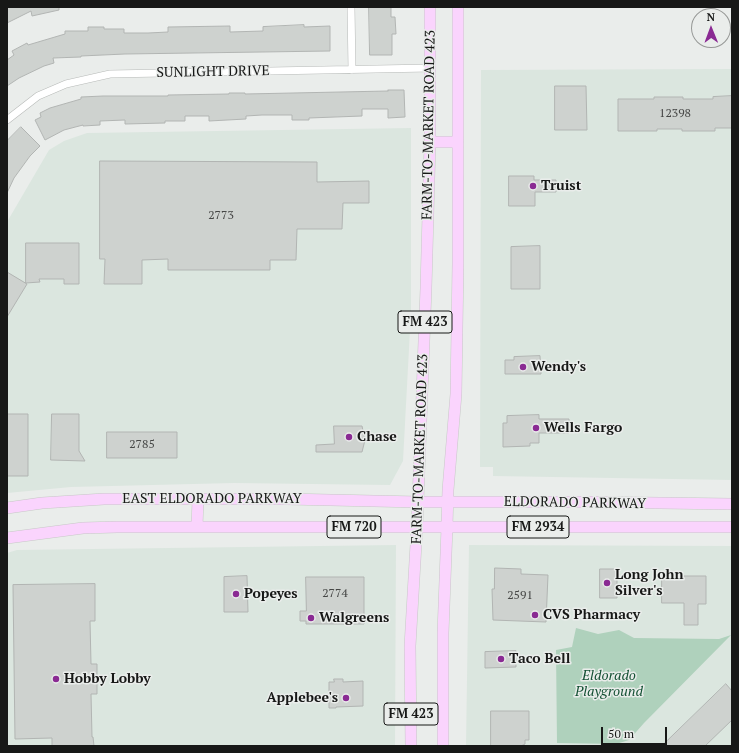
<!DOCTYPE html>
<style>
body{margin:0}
#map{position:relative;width:739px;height:753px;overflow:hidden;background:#eaedeb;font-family:"PT Serif",serif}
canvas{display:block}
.frame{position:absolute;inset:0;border:8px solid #171817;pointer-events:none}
.north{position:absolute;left:691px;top:8px;width:40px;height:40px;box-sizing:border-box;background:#eaedeb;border:1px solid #969896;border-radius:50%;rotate:359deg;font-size:11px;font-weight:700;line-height:16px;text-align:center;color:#171817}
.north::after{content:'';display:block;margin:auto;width:14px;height:18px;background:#8a2a93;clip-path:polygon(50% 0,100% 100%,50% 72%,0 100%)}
.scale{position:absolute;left:601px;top:727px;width:66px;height:18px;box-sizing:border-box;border:2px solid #171817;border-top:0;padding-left:5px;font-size:12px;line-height:14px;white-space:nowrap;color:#171817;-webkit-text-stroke:3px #eaedeb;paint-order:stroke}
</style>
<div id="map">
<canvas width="739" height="753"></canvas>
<div class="frame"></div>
<div class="north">N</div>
<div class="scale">50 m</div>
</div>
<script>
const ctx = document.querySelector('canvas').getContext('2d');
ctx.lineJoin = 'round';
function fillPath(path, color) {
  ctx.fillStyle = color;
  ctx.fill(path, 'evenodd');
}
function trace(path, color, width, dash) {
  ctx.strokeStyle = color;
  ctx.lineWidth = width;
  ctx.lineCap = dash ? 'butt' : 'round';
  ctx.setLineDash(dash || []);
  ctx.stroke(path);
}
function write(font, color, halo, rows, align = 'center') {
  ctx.font = font + ' "PT Serif",serif';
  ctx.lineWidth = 3;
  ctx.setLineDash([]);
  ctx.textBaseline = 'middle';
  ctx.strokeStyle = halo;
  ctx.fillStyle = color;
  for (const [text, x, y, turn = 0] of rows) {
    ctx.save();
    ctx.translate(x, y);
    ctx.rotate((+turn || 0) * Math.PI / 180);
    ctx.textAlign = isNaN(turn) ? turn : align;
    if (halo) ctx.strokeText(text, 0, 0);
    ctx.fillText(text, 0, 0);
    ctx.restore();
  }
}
fillPath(new Path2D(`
 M 732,69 L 732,480 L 493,476 L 493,467 L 480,467 L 481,70 Z
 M 411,128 L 411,311 L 403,461 L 390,485 L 234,483 L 71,487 L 7,493 L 7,222 L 49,150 L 64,141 L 87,133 Z
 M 396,545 L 395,746 L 7,746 L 7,553 L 17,550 Z
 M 469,545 L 732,546 L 732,746 L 466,746 Z`), '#dbe6df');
fillPath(new Path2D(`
 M 576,628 L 598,634 L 619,630 L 634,638 L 719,639 L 731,635 L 644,723 L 629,740 L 616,744 L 557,743 L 556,650 L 572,647 Z`), '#afd1bc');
const building = new Path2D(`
 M 7,7 L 59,7 L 59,10 L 32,16 L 31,11 L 7,23 Z
 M 369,7 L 391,7 L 391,17 L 395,17 L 396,34 L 392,34 L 392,55 L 370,55 Z
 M 304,25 L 304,27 L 330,26 L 330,51 L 125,54 L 81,56 L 81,57 L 53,58 L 54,63 L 44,66 L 19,78 L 7,86 L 7,60 L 14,55 L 12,51 L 27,43 L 28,45 L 65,34 L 65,31 L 88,31 L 88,27 L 104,27 L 104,29 L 124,29 L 124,33 L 148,33 L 168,32 L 168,27 L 230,26 L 230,32 L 263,31 L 263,27 Z
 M 555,86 L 586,86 L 587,130 L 555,130 Z
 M 388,90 L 404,90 L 405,117 L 388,118 L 388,109 L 362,109 L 362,116 L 309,118 L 309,120 L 292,120 L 292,115 L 262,115 L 246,116 L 246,119 L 209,121 L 209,116 L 185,116 L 185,121 L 165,121 L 165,123 L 125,124 L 125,120 L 100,121 L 100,125 L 83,126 L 83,125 L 64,130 L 45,140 L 35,120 L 41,117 L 40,113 L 50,108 L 81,99 L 81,97 L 103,96 L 168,96 L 168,95 L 229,94 L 229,93 L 245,93 L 245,94 L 388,91 Z
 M 732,96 L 732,128 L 715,128 L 715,131 L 682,131 L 682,129 L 657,129 L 657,131 L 618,131 L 618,99 L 654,99 L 654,97 L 683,97 L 683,99 L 713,99 L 713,97 Z
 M 21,127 L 40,146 L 30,156 L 14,178 L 7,193 L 7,141 Z
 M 100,161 L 317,162 L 317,182 L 369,181 L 369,203 L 343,203 L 342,229 L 297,229 L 296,260 L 270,260 L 270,270 L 168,270 L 168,259 L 142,260 L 142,284 L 104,284 L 105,259 L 100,259 Z
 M 509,176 L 534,176 L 534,180 L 556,180 L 556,192 L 535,192 L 535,206 L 509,206 Z
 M 26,243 L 79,243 L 79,284 L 64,284 L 64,279 L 39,279 L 40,282 L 26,283 Z
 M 540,246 L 540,289 L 511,289 L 511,247 Z
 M 7,272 L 27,284 L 7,317 Z
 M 540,356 L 541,374 L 505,374 L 505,360 L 514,360 L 514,357 Z
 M 7,414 L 28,414 L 28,476 L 7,476 Z
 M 52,414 L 79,414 L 79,451 L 85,461 L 51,460 Z
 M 539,415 L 539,419 L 569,419 L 569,433 L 539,433 L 539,443 L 530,443 L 530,446 L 503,447 L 503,423 L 507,423 L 507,416 Z
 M 334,426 L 362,426 L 365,440 L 362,452 L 316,452 L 316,445 L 334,444 Z
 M 107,432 L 177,432 L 177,458 L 107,458 Z
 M 495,568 L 521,569 L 521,574 L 548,575 L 546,622 L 493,620 L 492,589 L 494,589 Z
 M 600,569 L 617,569 L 617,598 L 600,598 Z
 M 247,576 L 248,612 L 224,612 L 224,577 Z
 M 662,576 L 706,576 L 706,604 L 698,604 L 698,625 L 684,625 L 684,603 L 662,603 Z
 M 306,577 L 364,577 L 364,624 L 306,624 L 306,621 L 300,621 L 300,611 L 306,611 Z
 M 95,584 L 95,621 L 90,621 L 91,664 L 97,664 L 97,694 L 91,694 L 92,737 L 93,737 L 94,746 L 52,746 L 52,738 L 15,739 L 13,585 Z
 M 516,651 L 516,667 L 485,668 L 485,652 Z
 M 334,679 L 343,679 L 343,682 L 363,681 L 363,706 L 336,707 L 336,708 L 329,708 L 329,682 L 334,682 Z
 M 726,684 L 732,691 L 732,720 L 705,746 L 662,746 Z
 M 491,711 L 529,711 L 529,740 L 525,740 L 525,744 L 521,746 L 491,746 Z`);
fillPath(building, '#ced2cf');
trace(building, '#b2b5b3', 1);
const street = new Path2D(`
 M 351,7 L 352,70
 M 7,120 L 38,96 L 66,84 L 110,74 L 430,68`);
const primary = new Path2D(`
 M 430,142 L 458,142
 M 7,508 L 42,503 L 104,499 L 287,499 L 418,502 L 588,502 L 732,504
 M 197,527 L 198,499
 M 7,538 L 83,528 L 117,527 L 732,527
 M 411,746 L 410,646 L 417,527 L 426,288 L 430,142 L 430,7
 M 443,746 L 443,633 L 447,527 L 448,490 L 456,394 L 458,264 L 458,7`);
trace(street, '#b7bab8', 8);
trace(primary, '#c7c8c7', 12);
trace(street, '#fff', 7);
trace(primary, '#fad4fd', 11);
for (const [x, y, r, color] of [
 [533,186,4,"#8a2a93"],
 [523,367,4,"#8a2a93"],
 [536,428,4,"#8a2a93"],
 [349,437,4,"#8a2a93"],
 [607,583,4,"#8a2a93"],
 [236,594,4,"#8a2a93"],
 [535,615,4,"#8a2a93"],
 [311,618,4,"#8a2a93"],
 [501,659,4,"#8a2a93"],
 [56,679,4,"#8a2a93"],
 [346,698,4,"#8a2a93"]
]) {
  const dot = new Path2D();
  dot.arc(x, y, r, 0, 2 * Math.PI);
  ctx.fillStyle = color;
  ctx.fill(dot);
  trace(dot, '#eaedeb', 1.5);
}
write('12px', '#454645', null, [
 ["12398",675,114],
 ["2773",221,216],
 ["2785",142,445],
 ["2774",335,594],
 ["2591",520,596]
]);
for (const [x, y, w] of [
 [425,322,54],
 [354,527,54],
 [538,527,62],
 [411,714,54]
]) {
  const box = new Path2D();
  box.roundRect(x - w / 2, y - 11, w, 22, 3);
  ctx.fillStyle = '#eaedeb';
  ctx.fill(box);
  trace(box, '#171817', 1);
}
write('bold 13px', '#171817', null, [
 ["FM 423",425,322],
 ["FM 720",354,527],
 ["FM 2934",538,527],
 ["FM 423",411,714]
]);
write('14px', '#171817', '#eaedeb', [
 ["SUNLIGHT DRIVE",213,72,-1],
 ["FARM-TO-MARKET ROAD 423",429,125,-89],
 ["FARM-TO-MARKET ROAD 423",420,449,-88],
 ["EAST ELDORADO PARKWAY",212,499],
 ["ELDORADO PARKWAY",575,503,1]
]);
write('bold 14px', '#171817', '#eaedeb', [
 ["Truist",541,186],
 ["Wendy's",531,367],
 ["Wells Fargo",544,428],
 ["Chase",357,437],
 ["Long John",615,575],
 ["Silver's",615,591],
 ["Popeyes",244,594],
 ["CVS Pharmacy",543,615],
 ["Walgreens",319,618],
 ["Taco Bell",509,659],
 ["Hobby Lobby",64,679],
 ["Applebee's",338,698,"right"]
], 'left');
write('italic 14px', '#135033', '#eaedeb', [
 ["Eldorado",609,676],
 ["Playground",609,692]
]);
</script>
